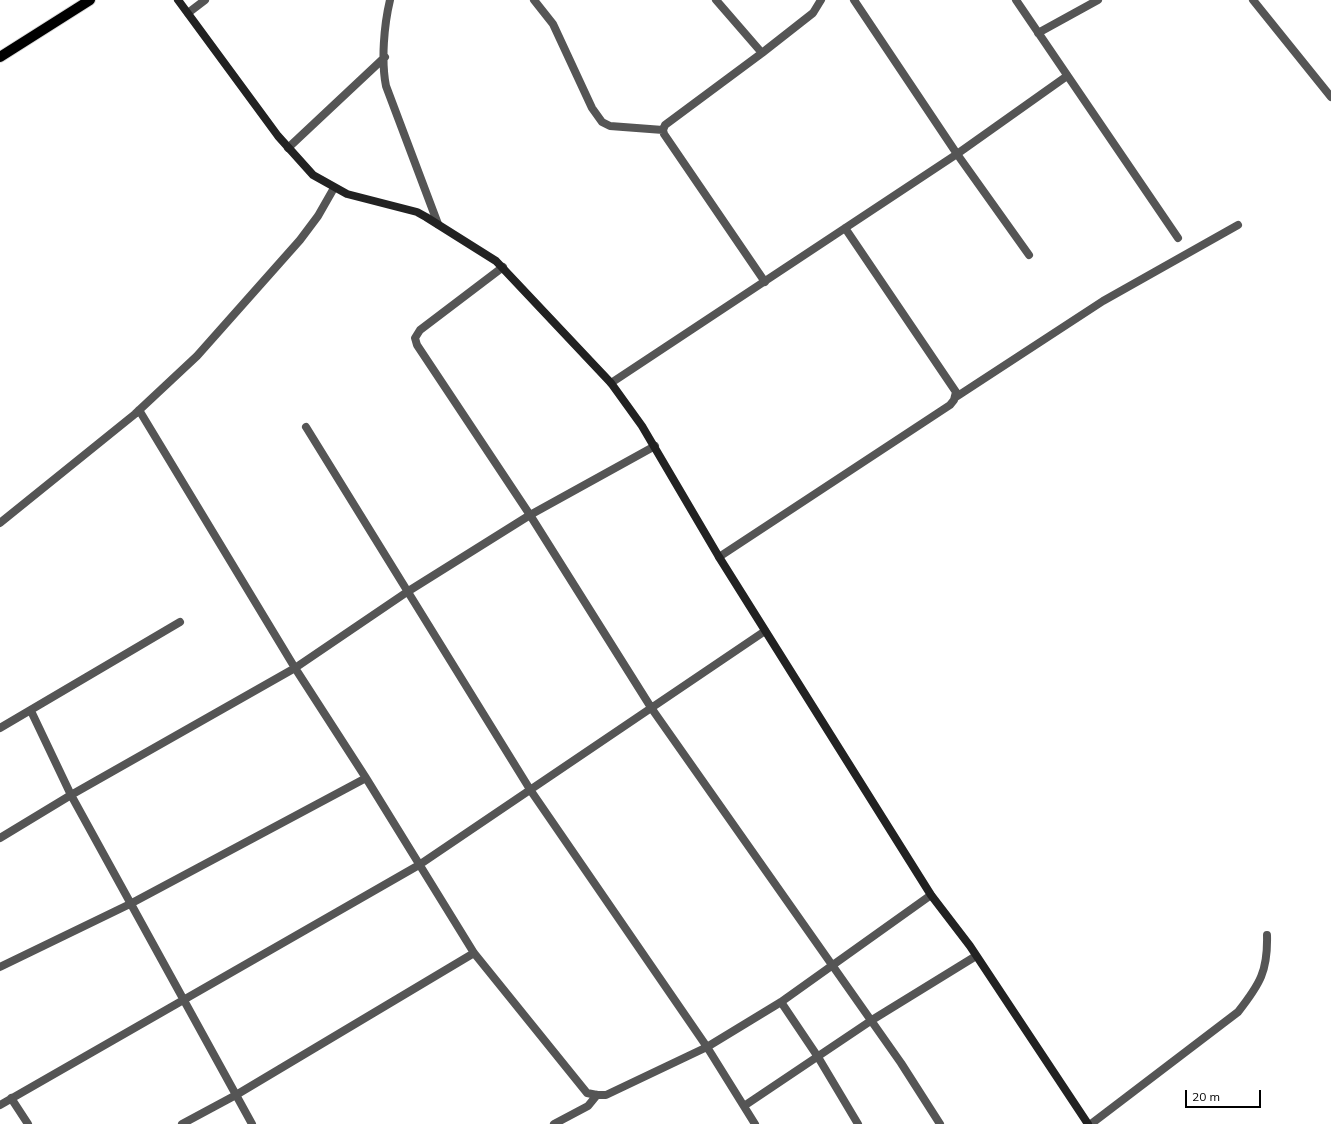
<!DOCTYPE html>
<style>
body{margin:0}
#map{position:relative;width:1331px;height:1124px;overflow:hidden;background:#fff;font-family:Mulish,sans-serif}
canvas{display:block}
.scale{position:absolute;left:1185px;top:1090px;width:76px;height:18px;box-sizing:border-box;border:2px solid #000;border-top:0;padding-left:5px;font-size:12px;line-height:14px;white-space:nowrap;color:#000;-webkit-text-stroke:3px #fff;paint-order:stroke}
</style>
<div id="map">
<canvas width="1331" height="1124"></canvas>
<div class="scale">20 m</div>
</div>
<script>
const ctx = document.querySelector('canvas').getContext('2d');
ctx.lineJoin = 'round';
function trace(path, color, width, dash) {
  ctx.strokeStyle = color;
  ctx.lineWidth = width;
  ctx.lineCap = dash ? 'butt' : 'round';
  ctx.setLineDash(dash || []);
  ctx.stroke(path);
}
const primary = new Path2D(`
 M 0,57 L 90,0`);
trace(primary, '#dbdbdb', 12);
trace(new Path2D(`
 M 390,0 C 384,25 381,61 386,86 L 438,224
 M 534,0 L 553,24 L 592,108 L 602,122 L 610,126 L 663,130
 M 716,0 L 762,53
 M 854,0 L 957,154 L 1029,255
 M 1016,0 L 1178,238
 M 1253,0 L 1331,97
 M 188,13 L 205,0
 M 1038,33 L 1098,0
 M 288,148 L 385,57
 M 503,267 L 420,330 L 415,338 L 417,345 L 530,515 L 652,709 L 901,1063 L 940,1124
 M 765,282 L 664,134 L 663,130 L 665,125 L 762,53 L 813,13 L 821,0
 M 611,383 L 957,154 L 1067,76
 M 956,397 L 1103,301 L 1238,225
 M 139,410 L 295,668 L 366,778 L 474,953 L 587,1093 L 597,1095 L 606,1095 L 707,1047 L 781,1002 L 931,895
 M 306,427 L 531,791 L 707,1047 L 755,1124
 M 0,523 L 135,414 L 197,356 L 300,240 L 318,216 L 334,188
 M 719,557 L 950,405 L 954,400 L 956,392 L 845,228
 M 31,711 L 71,795 L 252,1124
 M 0,728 L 180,622
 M 0,838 L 71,795 L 295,668 L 407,592 L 530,515 L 655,446
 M 0,967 L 130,904 L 366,778
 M 781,1002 L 818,1057 L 858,1124
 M 11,1098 L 28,1124
 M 0,1105 L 419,865 L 765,631
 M 744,1106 L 872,1020 L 976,956
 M 182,1124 L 236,1095 L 474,953
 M 554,1124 L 588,1106 L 597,1095
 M 1091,1124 L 1238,1012 C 1260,984 1268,971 1267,935`), '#555', 8);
trace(new Path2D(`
 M 178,0 L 278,136 L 313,175 L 347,194 L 417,212 L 426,217 L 496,261 L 611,383 L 642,426 L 719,557 L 931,895 L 970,946 L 1088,1124`), '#222', 8);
trace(primary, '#000', 10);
</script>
